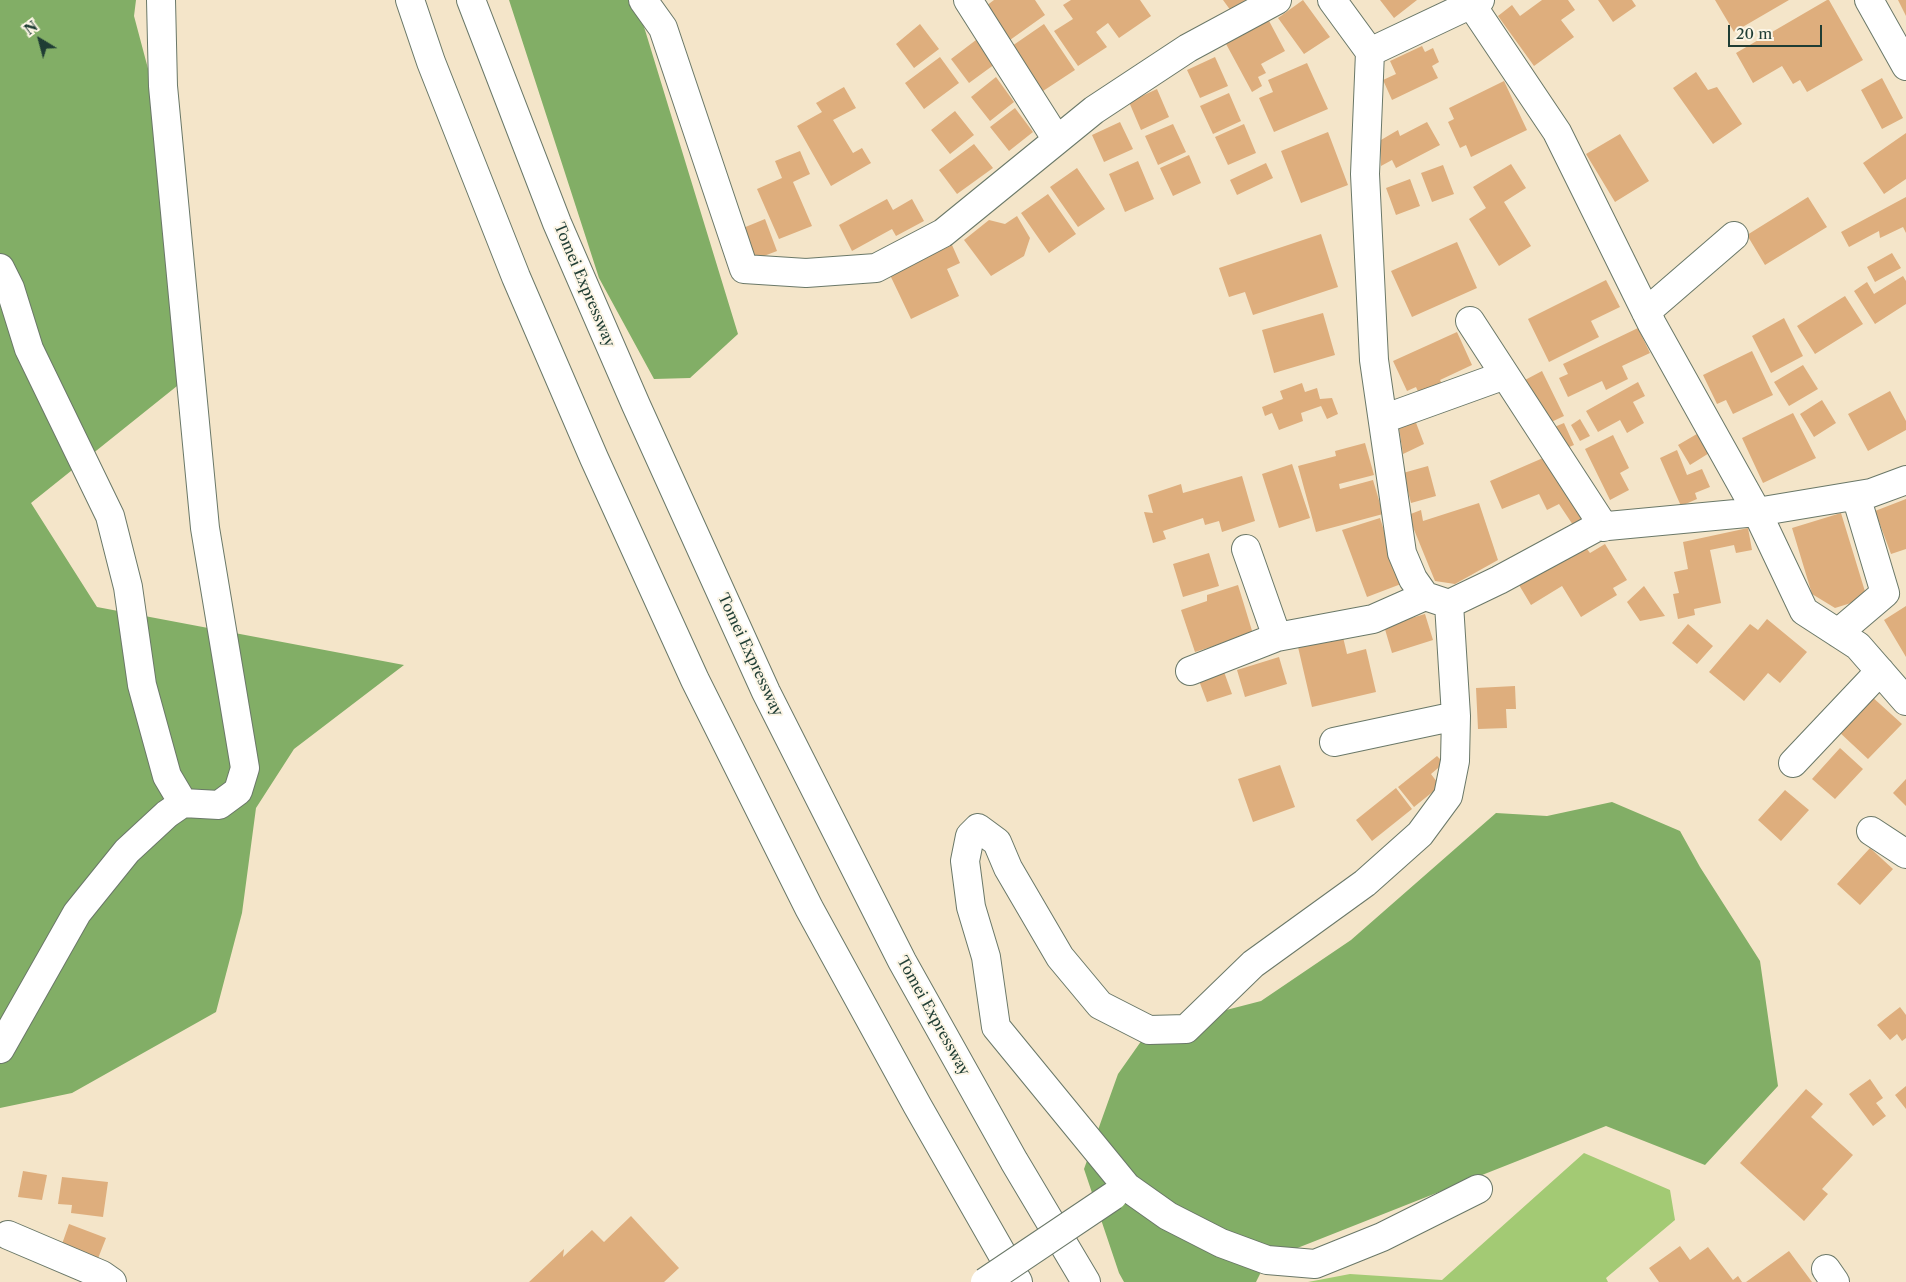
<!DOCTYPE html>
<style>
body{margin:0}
#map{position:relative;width:1906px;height:1282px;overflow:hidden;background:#f4e5c9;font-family:"Libre Caslon Text",serif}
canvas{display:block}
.north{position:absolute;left:15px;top:15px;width:50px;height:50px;-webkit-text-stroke:4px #fcf5e5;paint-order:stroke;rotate:323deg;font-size:14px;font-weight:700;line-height:20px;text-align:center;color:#1f3d34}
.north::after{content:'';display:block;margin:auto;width:18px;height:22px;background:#1f3d34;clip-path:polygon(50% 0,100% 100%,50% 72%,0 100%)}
.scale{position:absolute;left:1728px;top:25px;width:94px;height:22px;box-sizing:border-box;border:2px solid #1f3d34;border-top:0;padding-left:6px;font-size:15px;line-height:18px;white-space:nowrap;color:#1f3d34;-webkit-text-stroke:4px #fcf5e5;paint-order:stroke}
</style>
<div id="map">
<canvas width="1906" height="1282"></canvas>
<div class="north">N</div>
<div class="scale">20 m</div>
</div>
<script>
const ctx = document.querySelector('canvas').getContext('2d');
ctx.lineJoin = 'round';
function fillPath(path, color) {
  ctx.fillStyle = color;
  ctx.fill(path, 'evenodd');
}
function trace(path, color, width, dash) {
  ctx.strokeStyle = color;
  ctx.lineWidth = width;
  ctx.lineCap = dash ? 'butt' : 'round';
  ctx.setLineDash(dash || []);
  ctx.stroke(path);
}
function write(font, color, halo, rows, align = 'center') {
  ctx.font = font + ' "Libre Caslon Text",serif';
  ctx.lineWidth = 4;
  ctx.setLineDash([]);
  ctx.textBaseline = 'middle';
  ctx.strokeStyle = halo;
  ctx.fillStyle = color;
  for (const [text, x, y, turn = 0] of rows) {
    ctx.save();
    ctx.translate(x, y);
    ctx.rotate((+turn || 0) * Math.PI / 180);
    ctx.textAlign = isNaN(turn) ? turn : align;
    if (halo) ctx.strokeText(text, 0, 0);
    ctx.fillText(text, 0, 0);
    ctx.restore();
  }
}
fillPath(new Path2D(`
 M 1584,1153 L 1670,1190 L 1675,1220 L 1606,1278 L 1608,1282 L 1308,1282 L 1350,1274 L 1442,1280 Z`), '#a3ca74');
fillPath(new Path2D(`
 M 0,0 L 136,0 L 134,16 L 159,110 L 198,322 L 177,386 L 31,503 L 97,607 L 404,665 L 294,749 L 256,808 L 242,913 L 216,1012 L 72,1093 L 0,1108 Z
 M 509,0 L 635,0 L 645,30 L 738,334 L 690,378 L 654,379 L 599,278 Z
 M 1612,802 L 1680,831 L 1700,867 L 1760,961 L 1778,1086 L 1705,1165 L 1606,1126 L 1267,1260 L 1256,1282 L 1124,1282 L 1119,1273 L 1084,1169 L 1118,1074 L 1149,1030 L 1261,1001 L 1351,940 L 1496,813 L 1547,816 Z`), '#82ae66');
fillPath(new Path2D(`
 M 994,0 L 1035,0 L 1045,15 L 1010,40 L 986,6 Z
 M 1071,0 L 1140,0 L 1151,16 L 1119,38 L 1108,23 L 1096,32 L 1107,47 L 1078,66 L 1054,31 L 1073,19 L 1063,5 Z
 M 1223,0 L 1246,0 L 1231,11 Z
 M 1303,0 L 1330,37 L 1304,54 L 1278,18 Z
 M 1380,0 L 1417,0 L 1394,18 Z
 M 1542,0 L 1568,0 L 1575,10 L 1561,20 L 1574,37 L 1534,66 L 1498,16 L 1512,5 L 1520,16 Z
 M 1598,0 L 1632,0 L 1636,6 L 1613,22 Z
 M 1715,0 L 1789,0 L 1734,32 Z
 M 1827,0 L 1829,0 L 1863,60 L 1807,92 L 1800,80 L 1793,84 L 1782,66 L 1753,83 L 1736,53 Z
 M 1898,0 L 1906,0 L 1906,16 Z
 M 1268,19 L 1285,51 L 1261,64 L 1266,73 L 1258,77 L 1262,86 L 1252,92 L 1225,42 Z
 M 920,24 L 939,49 L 914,68 L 896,44 Z
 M 1044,24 L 1075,70 L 1043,91 L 1012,46 Z
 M 976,40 L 995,64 L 969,83 L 951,59 Z
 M 1422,46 L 1425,52 L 1433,48 L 1439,62 L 1432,66 L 1438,78 L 1392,100 L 1383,80 L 1396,74 L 1390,61 Z
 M 940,57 L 959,83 L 924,109 L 905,83 Z
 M 1215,57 L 1228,86 L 1200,98 L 1187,70 Z
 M 1307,63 L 1328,109 L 1274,132 L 1259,98 L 1273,92 L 1268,80 Z
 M 1696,72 L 1708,90 L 1717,87 L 1742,124 L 1713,144 L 1673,88 Z
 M 996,77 L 1014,102 L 990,121 L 971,97 Z
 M 1882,78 L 1903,118 L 1882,129 L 1861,90 Z
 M 1504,81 L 1527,130 L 1471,157 L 1466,145 L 1460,148 L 1448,122 L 1454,119 L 1449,108 Z
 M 844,87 L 856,108 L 833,120 L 853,153 L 862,148 L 871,163 L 831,186 L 797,126 L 822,112 L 816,103 Z
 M 1157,89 L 1169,117 L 1141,130 L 1129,102 Z
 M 1229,93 L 1241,121 L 1213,134 L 1200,106 Z
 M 1015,108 L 1033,132 L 1009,151 L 990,127 Z
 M 955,111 L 974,135 L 950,154 L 931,130 Z
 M 1120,122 L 1133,149 L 1104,162 L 1092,135 Z
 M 1427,122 L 1440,145 L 1396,168 L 1392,160 L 1381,166 L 1381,140 L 1398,130 L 1400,136 Z
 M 1173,124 L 1186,152 L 1158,165 L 1145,136 Z
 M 1244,124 L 1256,153 L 1228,165 L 1215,137 Z
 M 1328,132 L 1348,185 L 1301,203 L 1281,151 Z
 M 1906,133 L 1906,179 L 1884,194 L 1863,163 Z
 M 1620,134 L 1649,181 L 1615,202 L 1586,154 Z
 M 974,144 L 993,168 L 957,194 L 939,170 Z
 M 800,151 L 810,174 L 793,182 L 812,226 L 779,239 L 757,189 L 782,178 L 775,161 Z
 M 1189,155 L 1201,183 L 1173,196 L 1160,168 Z
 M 1138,161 L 1154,199 L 1125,212 L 1109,174 Z
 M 1266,163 L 1273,178 L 1237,195 L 1230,180 Z
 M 1511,164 L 1526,188 L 1504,202 L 1531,246 L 1499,266 L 1469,219 L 1486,208 L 1473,187 Z
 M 1443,165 L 1454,194 L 1432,202 L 1421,173 Z
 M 1077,168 L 1105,209 L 1078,227 L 1050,187 Z
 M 1410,179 L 1420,206 L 1396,215 L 1386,188 Z
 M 1048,194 L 1076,234 L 1049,253 L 1021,213 Z
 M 1808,197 L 1827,227 L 1765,265 L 1747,235 Z
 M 1906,197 L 1906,233 L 1903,227 L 1880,238 L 1879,231 L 1849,247 L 1841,232 Z
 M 887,199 L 893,210 L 912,199 L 924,221 L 896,236 L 892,229 L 852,251 L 839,225 Z
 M 1017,216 L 1030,238 L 1024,256 L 991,276 L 964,240 L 989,220 L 1005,224 Z
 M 765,219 L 777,251 L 756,259 L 743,228 Z
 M 1321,234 L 1338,287 L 1253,315 L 1245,292 L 1229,297 L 1219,268 Z
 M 1457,242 L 1477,288 L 1412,317 L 1391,271 Z
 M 952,245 L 960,263 L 947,269 L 959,296 L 911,319 L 890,275 Z
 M 1892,253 L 1901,268 L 1875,282 L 1867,267 Z
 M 1903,276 L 1906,281 L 1906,304 L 1875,324 L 1854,291 L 1867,282 L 1874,294 Z
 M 1606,280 L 1620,307 L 1591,321 L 1599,337 L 1549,362 L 1528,319 Z
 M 1845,296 L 1863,324 L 1815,354 L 1797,326 Z
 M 1323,313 L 1335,355 L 1274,373 L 1262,330 Z
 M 1784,318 L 1803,356 L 1771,373 L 1752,336 Z
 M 1638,328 L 1650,353 L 1622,366 L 1628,379 L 1606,390 L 1602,381 L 1568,397 L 1559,378 L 1568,374 L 1563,364 Z
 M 1457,332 L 1472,365 L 1440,380 L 1446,393 L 1423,403 L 1416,387 L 1407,391 L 1393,361 Z
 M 1752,351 L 1773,395 L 1733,414 L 1726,400 L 1717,404 L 1703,375 Z
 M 1803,365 L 1818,389 L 1789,406 L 1774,382 Z
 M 1542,371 L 1564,416 L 1547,424 L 1525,380 Z
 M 1638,382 L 1645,396 L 1633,402 L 1644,423 L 1627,433 L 1620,420 L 1598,432 L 1586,411 Z
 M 1302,383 L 1305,392 L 1317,388 L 1320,399 L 1332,398 L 1338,414 L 1327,419 L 1321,406 L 1301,413 L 1303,421 L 1279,430 L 1272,413 L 1265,416 L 1262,407 L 1283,399 L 1280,391 Z
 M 1890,391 L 1906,421 L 1906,430 L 1868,451 L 1848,414 Z
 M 1822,400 L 1836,423 L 1814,437 L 1800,414 Z
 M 1412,412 L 1424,444 L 1403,454 L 1397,415 Z
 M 1793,413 L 1816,458 L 1763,483 L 1742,438 Z
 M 1580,419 L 1590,436 L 1580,441 L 1571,425 Z
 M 1564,423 L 1574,445 L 1562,450 L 1552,428 Z
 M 1702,431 L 1714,450 L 1690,465 L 1678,445 Z
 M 1613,435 L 1629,468 L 1620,473 L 1629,490 L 1610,500 L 1585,449 Z
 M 1365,443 L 1374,475 L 1339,484 L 1340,489 L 1373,480 L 1383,514 L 1316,532 L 1298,466 L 1336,456 L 1335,451 Z
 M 1677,450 L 1687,475 L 1702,469 L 1710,487 L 1695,493 L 1697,499 L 1681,506 L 1660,458 Z
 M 1543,458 L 1586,518 L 1573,525 L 1559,504 L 1547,510 L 1539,494 L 1502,509 L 1490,481 Z
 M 1292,464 L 1310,518 L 1279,528 L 1262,474 Z
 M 1428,466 L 1436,496 L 1411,503 L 1403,473 Z
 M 1242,476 L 1255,521 L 1222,532 L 1219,521 L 1205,525 L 1203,518 L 1163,531 L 1166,539 L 1153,543 L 1144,512 L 1153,513 L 1148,495 L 1181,484 L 1183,493 Z
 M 1906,499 L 1906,549 L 1891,554 L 1875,511 Z
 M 1479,503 L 1498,560 L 1455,584 L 1435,581 L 1408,515 L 1421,510 L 1423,521 Z
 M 1841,513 L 1867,598 L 1835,608 L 1812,594 L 1792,528 Z
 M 1380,518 L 1401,584 L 1367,597 L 1342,530 Z
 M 1748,528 L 1752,550 L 1736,553 L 1734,545 L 1710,550 L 1721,603 L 1694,609 L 1695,615 L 1678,619 L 1673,594 L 1679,593 L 1674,572 L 1688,569 L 1683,542 Z
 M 1605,544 L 1627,580 L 1613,588 L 1617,595 L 1581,617 L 1562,586 L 1531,605 L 1519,585 L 1584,545 L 1590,553 Z
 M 1209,553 L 1219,586 L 1183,597 L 1173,564 Z
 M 1238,585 L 1253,634 L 1195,652 L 1181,610 L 1207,601 L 1207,595 Z
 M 1644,586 L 1665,616 L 1640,621 L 1627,602 Z
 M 1906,606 L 1906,657 L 1884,620 Z
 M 1425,614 L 1433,640 L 1392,653 L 1384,626 Z
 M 1767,619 L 1807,652 L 1780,683 L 1768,673 L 1744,701 L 1709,672 L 1750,624 L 1758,630 Z
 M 1688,624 L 1713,646 L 1697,664 L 1672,643 Z
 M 1343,637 L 1347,654 L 1366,649 L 1376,692 L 1312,707 L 1298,647 Z
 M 1279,657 L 1287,684 L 1245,697 L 1237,670 Z
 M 1223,669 L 1232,694 L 1207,702 L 1198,678 Z
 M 1515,686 L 1516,709 L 1506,709 L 1507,728 L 1478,729 L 1476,688 Z
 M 1870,695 L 1902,724 L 1868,759 L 1837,730 Z
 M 1840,748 L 1863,769 L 1835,799 L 1812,779 Z
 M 1437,756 L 1444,763 L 1431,774 L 1440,786 L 1414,807 L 1398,787 Z
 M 1280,765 L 1295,807 L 1253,822 L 1238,779 Z
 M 1906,779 L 1906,806 L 1893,793 Z
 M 1396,788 L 1412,809 L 1372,841 L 1356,820 Z
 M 1785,790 L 1809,810 L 1781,841 L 1758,820 Z
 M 1870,848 L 1893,869 L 1860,905 L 1837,884 Z
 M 1900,1007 L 1906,1015 L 1906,1038 L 1902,1041 L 1897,1034 L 1890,1040 L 1877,1025 Z
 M 1870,1079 L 1883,1098 L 1876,1103 L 1886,1116 L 1873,1126 L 1849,1094 Z
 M 1906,1086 L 1906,1109 L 1895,1095 Z
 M 1806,1089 L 1823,1104 L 1811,1117 L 1853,1155 L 1822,1189 L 1828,1194 L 1804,1221 L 1740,1163 Z
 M 23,1171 L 47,1175 L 42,1200 L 18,1197 Z
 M 62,1177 L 108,1182 L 103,1217 L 71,1213 L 72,1205 L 58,1204 Z
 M 631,1216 L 679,1268 L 664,1282 L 529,1282 L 564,1249 L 563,1257 L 592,1230 L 604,1242 Z
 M 69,1224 L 106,1238 L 97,1261 L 61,1247 Z
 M 1680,1246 L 1690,1260 L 1708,1247 L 1733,1280 L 1738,1276 L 1742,1282 L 1659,1282 L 1649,1268 Z
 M 1789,1251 L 1812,1282 L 1746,1282 Z`), '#deae7d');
const street = new Path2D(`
 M 643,0 L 663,28 L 744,269 L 806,273 L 876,268 L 943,233 L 1094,110 L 1188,48 L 1277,0
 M 968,0 L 1057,140
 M 1332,0 L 1370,52 L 1365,174 L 1374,360 L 1402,553 L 1413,579 L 1425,596 L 1449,604 L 1499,580 L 1597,527 L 1757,512 L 1871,493 L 1906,480
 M 1471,4 L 1557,132 L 1652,324 L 1757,512 L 1804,611 L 1858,646 L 1906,701
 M 1370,52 L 1480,0
 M 0,268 L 10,288 L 29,349 L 110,516 L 128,587 L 142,685 L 167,776 L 183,803 L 219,805 L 238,791 L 245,768 L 205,528 L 163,86 L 161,0
 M 1646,312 L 1734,236
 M 1470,321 L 1604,527
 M 1383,419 L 1505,375
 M 1246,549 L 1277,637
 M 1449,604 L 1456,716 L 1455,761 L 1448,796 L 1420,834 L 1365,883 L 1253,964 L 1186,1029 L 1149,1030 L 1100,1005 L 1060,957 L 1008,868 L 997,842 L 978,828 L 970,836 L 965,861 L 971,907 L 986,957 L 996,1027 L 1127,1187 L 1168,1216 L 1221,1243 L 1267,1260 L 1315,1264 L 1382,1237 L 1478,1189
 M 1838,633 L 1885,593 L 1856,496
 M 1190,671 L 1277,637 L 1373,619 L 1425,596
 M 1334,742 L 1456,716
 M 1793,763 L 1880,671
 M 1871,831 L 1906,854
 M 0,1049 L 77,913 L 127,851 L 167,814 L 183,803
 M 8,1235 L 102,1275 L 112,1282
 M 1826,1269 L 1835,1282`);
const secondary = new Path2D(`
 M 1869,0 L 1906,66`);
const highway = new Path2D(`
 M 410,0 L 431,62 L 516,277 L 594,458 L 695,680 L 809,908 L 917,1105 L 1018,1282
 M 471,0 L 557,223 L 636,405 L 766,692 L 902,961 L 1014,1161 L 1086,1282`);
trace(street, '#6a7868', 30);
trace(secondary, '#6a7868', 30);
trace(highway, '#6a7868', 30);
trace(street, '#fff', 28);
trace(secondary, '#fff', 28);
trace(highway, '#fff', 28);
const streetBridge = new Path2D(`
 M 985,1282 L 1113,1196`);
trace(streetBridge, '#6a7868', 30, []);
trace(streetBridge, '#fff', 28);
write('15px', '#1f3d34', '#fcf5e5', [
 ["Tomei Expressway",584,285,67],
 ["Tomei Expressway",750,655,65],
 ["Tomei Expressway",933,1016,61]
]);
</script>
